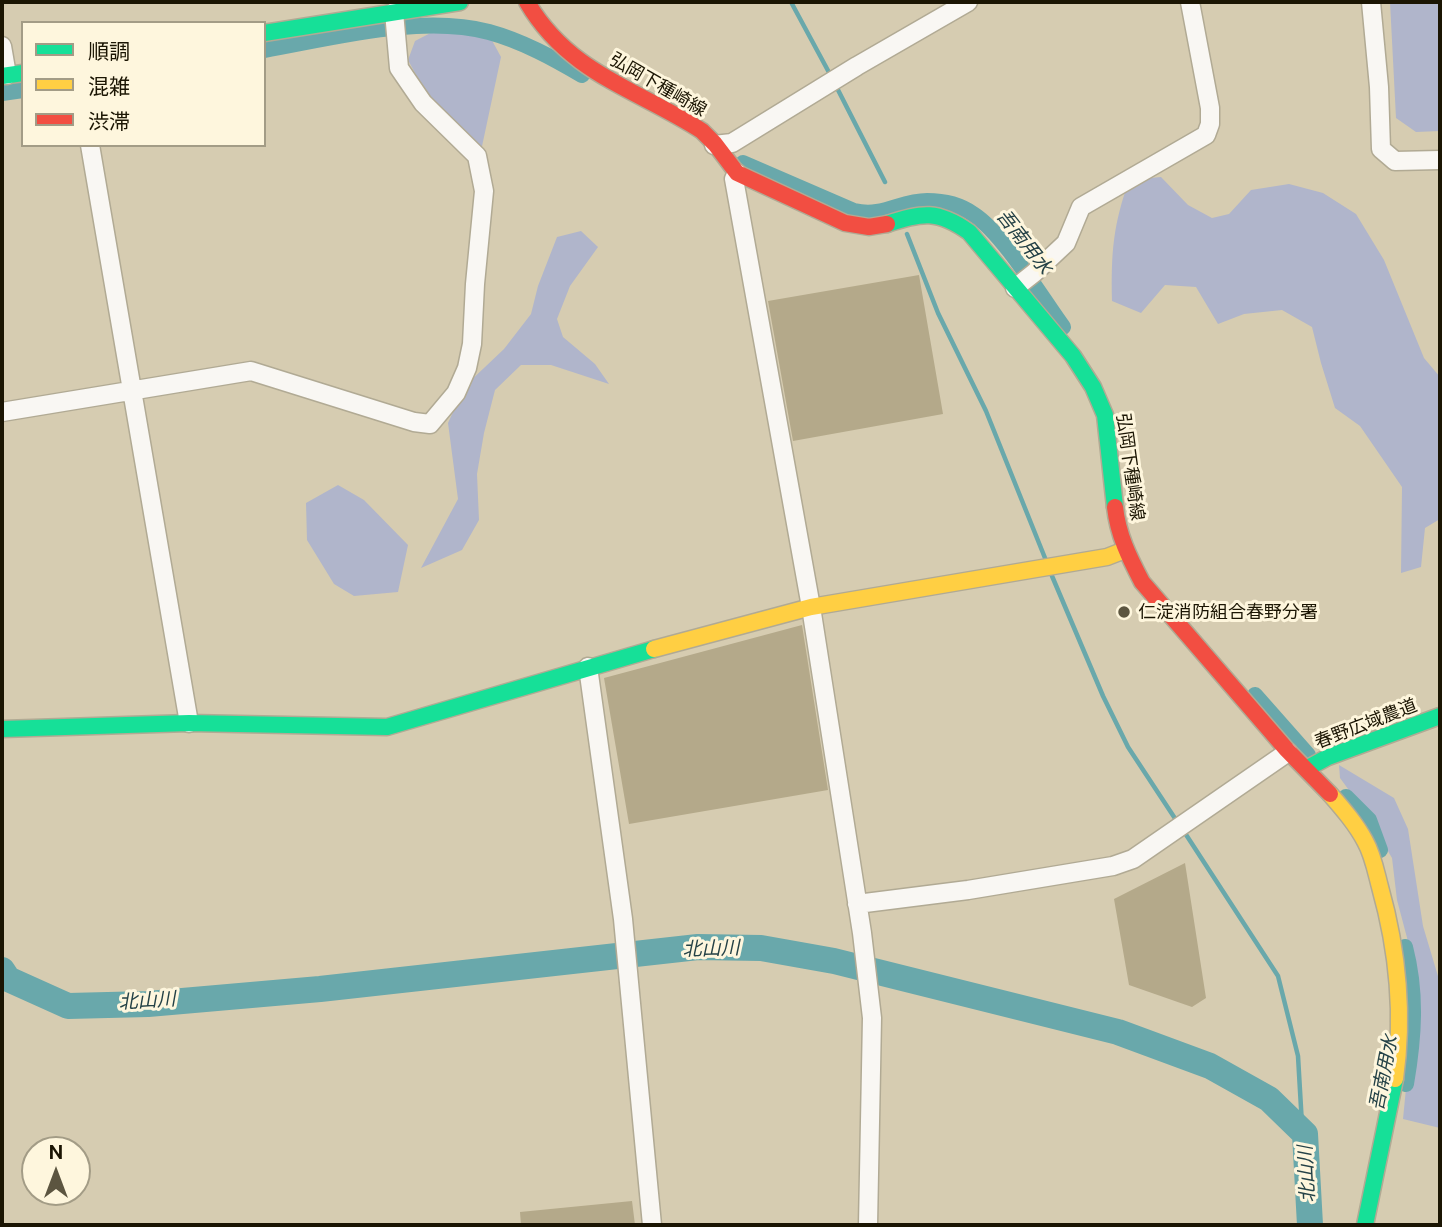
<!DOCTYPE html>
<meta charset="utf-8">
<style>
body{margin:0}
#map{position:relative;width:1442px;height:1227px;overflow:hidden;background:#d6ccb1;font-family:"Public Sans","Noto Sans JP",sans-serif}
canvas{display:block}
.frame{position:absolute;inset:0;border:4px solid #1b1503;pointer-events:none}
.legend{position:absolute;left:21px;top:21px;width:245px;height:126px;box-sizing:border-box;background:#fef6dd;border:2px solid #a39c86;margin:0;padding:9px 12px;list-style:none;font-size:21px;color:#1b1503}
.legend li{display:flex;align-items:center;gap:14px;height:35px}
.legend b{width:35px;border:2px solid #a39c86}
.north{position:absolute;left:21px;top:1136px;width:70px;height:70px;box-sizing:border-box;background:#fef6dd;border:2px solid #a39c86;border-radius:50%;rotate:0deg;font-size:19px;font-weight:700;line-height:28px;text-align:center;color:#1b1503}
.north::after{content:'';display:block;margin:auto;width:24px;height:32px;background:#5c5540;clip-path:polygon(50% 0,100% 100%,50% 72%,0 100%)}
</style>
<div id="map">
<canvas width="1442" height="1227"></canvas>
<div class="frame"></div>
<ul class="legend">
<li><b style="height:9px;background:#16e098"></b>順調</li>
<li><b style="height:9px;background:#ffcf43"></b>混雑</li>
<li><b style="height:9px;background:#f24e42"></b>渋滞</li>
</ul>
<div class="north">N</div>
</div>
<script>
const ctx = document.querySelector('canvas').getContext('2d');
ctx.lineJoin = 'round';
function fillPath(path, color) {
  ctx.fillStyle = color;
  ctx.fill(path, 'evenodd');
}
function trace(path, color, width, dash) {
  ctx.strokeStyle = color;
  ctx.lineWidth = width;
  ctx.lineCap = dash ? 'butt' : 'round';
  ctx.setLineDash(dash || []);
  ctx.stroke(path);
}
function write(font, color, halo, rows, align = 'center') {
  ctx.font = font + ' "Public Sans","Noto Sans JP",sans-serif';
  ctx.lineWidth = 6;
  ctx.setLineDash([]);
  ctx.textBaseline = 'middle';
  ctx.strokeStyle = halo;
  ctx.fillStyle = color;
  for (const [text, x, y, turn = 0] of rows) {
    ctx.save();
    ctx.translate(x, y);
    ctx.rotate((+turn || 0) * Math.PI / 180);
    ctx.textAlign = isNaN(turn) ? turn : align;
    if (halo) ctx.strokeText(text, 0, 0);
    ctx.fillText(text, 0, 0);
    ctx.restore();
  }
}
fillPath(new Path2D(`
 M 1390,2 L 1440,2 L 1440,131 L 1416,132 L 1396,118 Z
 M 446,25 L 488,33 L 501,57 L 481,151 L 434,108 L 408,60 L 415,41 Z
 M 1161,177 L 1188,205 L 1212,218 L 1229,214 L 1251,190 L 1289,184 L 1323,193 L 1356,214 L 1384,260 L 1424,358 L 1440,377 L 1440,519 L 1425,528 L 1421,567 L 1401,573 L 1402,487 L 1360,426 L 1335,408 L 1321,363 L 1312,327 L 1282,310 L 1244,314 L 1218,324 L 1196,287 L 1165,285 L 1141,313 L 1112,301 C 1111,252 1113,226 1129,180 Z
 M 581,231 L 598,247 L 570,286 L 557,319 L 563,337 L 595,364 L 609,384 L 551,365 L 521,365 L 495,390 L 484,433 L 477,474 L 479,520 L 462,550 L 421,568 L 458,499 L 448,423 L 465,386 L 504,349 L 531,314 L 538,286 L 557,237 Z
 M 338,485 L 364,500 L 408,545 L 398,592 L 354,596 L 334,584 L 307,540 L 306,503 Z
 M 1339,765 L 1394,798 L 1408,829 L 1423,926 L 1440,983 L 1440,1128 L 1403,1119 L 1408,1068 L 1418,1014 L 1410,949 L 1397,900 L 1392,858 L 1365,812 L 1340,778 Z`), '#b0b5cb');
trace(new Path2D(`
 M 791,2 L 832,78
 M 836,86 L 885,182
 M 907,234 L 938,313 L 986,411 L 1045,558
 M 1052,576 L 1103,696 L 1128,747 L 1178,823
 M 1183,830 L 1278,976 L 1298,1056 L 1302,1125 L 1305,1134`), '#69a8ab', 4.5);
trace(new Path2D(`
 M 264,50 C 333,38 421,14 489,32 C 522,41 553,58 582,75
 M 2,93 L 23,90
 M 743,163 L 854,211 C 883,218 900,201 927,201 C 944,201 959,204 973,214 C 1003,233 1041,297 1063,327
 M 1255,695 L 1308,755
 M 1346,797 L 1369,820 L 1380,850
 M 1405,947 C 1417,993 1414,1037 1406,1084`), '#69a8ab', 16);
trace(new Path2D(`
 M 2,970 L 8,979 L 68,1006 L 148,1004 L 320,989 L 698,947 L 761,948 L 834,961 L 1118,1032 L 1210,1066 L 1269,1099 L 1305,1134 L 1310,1225`), '#69a8ab', 26);
fillPath(new Path2D(`
 M 919,275 L 943,414 L 793,441 L 768,301 Z
 M 802,625 L 828,790 L 629,824 L 604,678 Z
 M 1185,863 L 1206,998 L 1192,1007 L 1129,985 L 1114,899 Z
 M 632,1201 L 635,1225 L 521,1225 L 520,1212 Z`), '#b4a98a');
const street = new Path2D(`
 M 1371,2 L 1379,87 L 1381,149 L 1395,161 L 1440,160
 M 2,46 L 7,75
 M 90,145 L 189,723
 M 714,145 L 732,143 L 857,66 L 968,2
 M 737,173 L 734,179 L 811,607 L 862,933 L 872,1018 L 868,1225
 M 1015,288 L 1034,273 L 1066,243 L 1081,207 L 1206,135 L 1210,124 L 1210,108 L 1190,2
 M 2,412 L 251,371 L 414,422 L 430,424 L 456,393 L 467,368 L 472,344 L 475,284 L 484,191 L 477,156 L 423,103 L 399,68 L 394,12
 M 588,667 L 623,919 L 652,1225
 M 857,904 L 968,890 L 1113,866 L 1133,859 L 1288,752`);
const fast = new Path2D(`
 M 264,33 L 460,2
 M 2,76 L 23,73
 M 887,224 C 922,212 938,210 969,232 L 1073,356 L 1093,387 L 1105,415 L 1115,507
 M 2,729 L 189,723 L 387,727 L 654,649
 M 1306,769 L 1328,757 L 1440,716
 M 1365,1225 L 1395,1079`);
const slow = new Path2D(`
 M 654,649 L 811,607 L 1107,557 L 1125,550
 M 1330,794 C 1343,809 1356,824 1365,841 C 1373,855 1376,872 1380,887 C 1398,951 1404,1014 1395,1079`);
const jam = new Path2D(`
 M 527,2 C 569,74 637,89 702,131 L 715,144 L 737,173 L 845,223 L 869,227 L 887,224
 M 1115,507 C 1118,535 1129,557 1142,582 L 1287,750 L 1330,794`);
trace(street, '#b1aa94', 21);
trace(fast, '#b1aa94', 19);
trace(slow, '#b1aa94', 19);
trace(jam, '#b1aa94', 19);
trace(street, '#f9f7f3', 18);
trace(fast, '#16e098', 16);
trace(slow, '#ffcf43', 16);
trace(jam, '#f24e42', 16);
for (const [x, y, r, color] of [
 [1124,612,7,"#5c5540"]
]) {
  const dot = new Path2D();
  dot.arc(x, y, r, 0, 2 * Math.PI);
  ctx.fillStyle = color;
  ctx.fill(dot);
  trace(dot, '#fef6dd', 2.5);
}
write('18px', '#1b1503', '#fef6dd', [
 ["弘岡下種崎線",658,85,30],
 ["弘岡下種崎線",1130,467,82],
 ["春野広域農道",1366,724,-21]
]);
write('18px', '#1b1503', '#fef6dd', [
 ["仁淀消防組合春野分署",1138,612]
], 'left');
write('italic 19px', '#244146', '#fef6dd', [
 ["吾南用水",1024,242,52],
 ["北山川",711,949,-2],
 ["北山川",147,1001,-4],
 ["吾南用水",1384,1073,-79],
 ["北山川",1307,1174,-93]
]);
</script>
